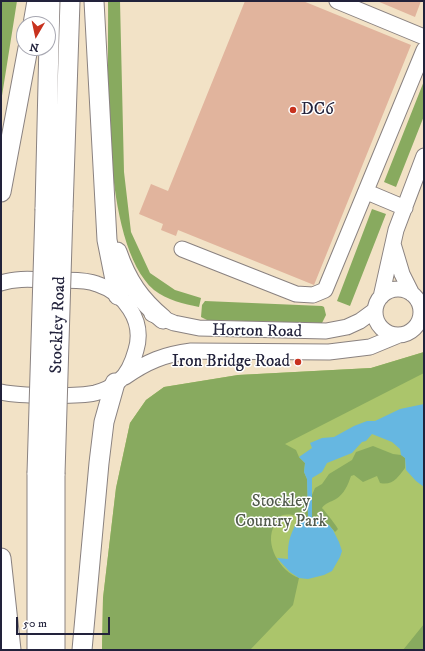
<!DOCTYPE html>
<style>
body{margin:0}
#map{position:relative;width:425px;height:651px;overflow:hidden;background:#f2e2c6;font-family:"IM FELL DW Pica",serif}
canvas{display:block}
.frame{position:absolute;inset:0;border:2px solid #22223b;pointer-events:none}
.north{position:absolute;left:16px;top:16px;width:40px;height:40px;box-sizing:border-box;background:#fff;border:1px solid #a7a7b1;border-radius:50%;rotate:189deg;font-size:11px;font-weight:700;line-height:16px;text-align:center;color:#22223b}
.north::after{content:'';display:block;margin:auto;width:14px;height:18px;background:#c8321e;clip-path:polygon(50% 0,100% 100%,50% 72%,0 100%)}
.scale{position:absolute;left:16px;top:617px;width:94px;height:18px;box-sizing:border-box;border:2px solid #22223b;border-top:0;padding-left:5px;font-size:12px;line-height:14px;white-space:nowrap;color:#22223b;-webkit-text-stroke:3px #fff;paint-order:stroke}
</style>
<div id="map">
<canvas width="425" height="651"></canvas>
<div class="frame"></div>
<div class="north">N</div>
<div class="scale">50 m</div>
</div>
<script>
const ctx = document.querySelector('canvas').getContext('2d');
ctx.lineJoin = 'round';
function fillPath(path, color) {
  ctx.fillStyle = color;
  ctx.fill(path, 'evenodd');
}
function trace(path, color, width, dash) {
  ctx.strokeStyle = color;
  ctx.lineWidth = width;
  ctx.lineCap = dash ? 'butt' : 'round';
  ctx.setLineDash(dash || []);
  ctx.stroke(path);
}
function write(font, color, halo, rows, align = 'center') {
  ctx.font = font + ' "IM FELL DW Pica",serif';
  ctx.lineWidth = 3;
  ctx.setLineDash([]);
  ctx.textBaseline = 'middle';
  ctx.strokeStyle = halo;
  ctx.fillStyle = color;
  for (const [text, x, y, turn = 0] of rows) {
    ctx.save();
    ctx.translate(x, y);
    ctx.rotate((+turn || 0) * Math.PI / 180);
    ctx.textAlign = isNaN(turn) ? turn : align;
    if (halo) ctx.strokeText(text, 0, 0);
    ctx.fillText(text, 0, 0);
    ctx.restore();
  }
}
fillPath(new Path2D(`
 M 424,352 L 424,650 L 102,650 L 103,598 L 116,488 L 130,423 L 146,400 L 164,387 L 238,375 L 371,368 Z`), '#abc56b');
fillPath(new Path2D(`
 M 1,1 L 17,1 L 1,102 Z
 M 108,1 L 120,1 L 124,172 L 131,232 L 150,273 L 175,290 L 201,298 L 199,307 C 184,304 167,300 154,290 C 100,242 109,71 108,1 Z
 M 424,81 L 424,116 L 396,187 L 384,182 Z
 M 372,209 L 386,214 L 350,306 L 337,301 Z
 M 205,301 L 322,306 L 324,307 L 326,315 L 322,323 L 207,320 L 201,317 L 202,305 Z
 M 424,352 L 424,373 L 285,444 L 296,450 L 299,457 L 305,463 L 304,472 L 307,479 L 308,517 C 301,517 290,513 283,515 C 279,516 277,521 275,524 C 263,544 280,571 299,578 L 293,605 L 250,650 L 102,650 L 103,598 L 116,488 L 130,423 L 146,400 L 164,387 L 238,375 L 371,368 Z
 M 373,446 L 393,454 L 401,455 L 405,458 L 405,468 C 398,477 393,486 380,483 L 377,476 L 363,482 L 354,475 L 351,476 C 348,485 344,494 336,499 C 331,502 325,503 322,508 C 325,511 336,525 338,529 L 335,532 L 329,525 L 312,517 L 312,495 L 315,488 L 322,484 L 329,474 L 352,460 L 356,452 Z
 M 424,624 L 424,650 L 403,650 Z`), '#88aa5f');
fillPath(new Path2D(`
 M 424,404 L 424,487 L 416,481 L 406,470 L 405,458 L 401,455 L 400,449 L 392,442 L 372,434 L 366,441 L 362,442 L 352,453 L 327,463 L 322,472 L 312,478 L 312,517 L 329,525 L 333,530 L 339,542 L 342,551 L 340,557 L 332,571 L 324,575 L 308,579 L 299,578 L 290,572 L 277,558 L 288,559 C 287,541 291,532 300,517 L 308,517 L 307,479 L 304,472 L 305,463 L 299,457 L 312,448 L 310,443 L 322,438 L 334,437 L 354,426 L 367,421 L 375,421 L 400,409 Z`), '#66b7e1');
fillPath(new Path2D(`
 M 245,1 L 303,1 L 411,45 L 314,285 L 178,230 L 176,236 L 161,230 L 163,224 L 139,214 L 151,184 L 168,191 Z
 M 377,1 L 421,1 L 415,17 Z`), '#e1b49d');
const minor = new Path2D(`
 M 337,1 L 424,37
 M 367,192 L 405,208
 M 393,244 L 402,274 L 412,294
 M 182,249 L 296,294 L 313,295 L 325,290 L 424,50
 M 1,283 C 18,277 38,280 55,280 C 69,281 84,279 97,284 C 124,293 145,320 136,350 C 133,361 128,374 119,381 C 112,387 103,391 95,393 C 77,397 19,396 1,392
 M375 312a23 23 0 1 1 46 0a23 23 0 1 1-46 0Z
 M 381,297 L 396,230 L 424,156
 M 152,314 L 174,323 L 199,328 L 326,331 L 347,327 L 360,321 L 375,310
 M 125,377 C 146,362 165,354 191,351 L 329,352 L 370,347 L 399,335`);
const major = new Path2D(`
 M 94,1 L 107,240 L 118,295
 M 33,24 L 37,1
 M 1,192 L 28,48
 M 45,209 L 50,1
 M 63,210 L 70,1
 M 117,252 C 127,281 140,300 163,319
 M 37,473 L 37,650
 M 55,474 L 55,650
 M 1,558 L 11,650
 M 82,650 L 99,463 L 104,422 L 115,383`);
trace(minor, '#8a8280', 17);
trace(major, '#8a8280', 21);
trace(minor, '#fff', 15);
trace(major, '#fff', 19);
const majorBridge = new Path2D(`
 M 37,473 L 45,209
 M 55,474 L 63,210`);
trace(majorBridge, '#8a8280', 21, []);
trace(majorBridge, '#fff', 19);
for (const [x, y, r, color] of [
 [293,110,4,"#c8321e"],
 [298,362,4,"#c8321e"]
]) {
  const dot = new Path2D();
  dot.arc(x, y, r, 0, 2 * Math.PI);
  ctx.fillStyle = color;
  ctx.fill(dot);
  trace(dot, '#fff', 1.5);
}
write('17px', '#22223b', '#fff', [
 ["DC6",301,110],
 ["Iron Bridge Road",290,362,"right"]
], 'left');
write('17px', '#22223b', '#fff', [
 ["Stockley Road",59,325,-88],
 ["Horton Road",257,332,1]
]);
write('17px', '#525b4c', '#fff', [
 ["Stockley",281,502],
 ["Country Park",281,522]
]);
</script>
